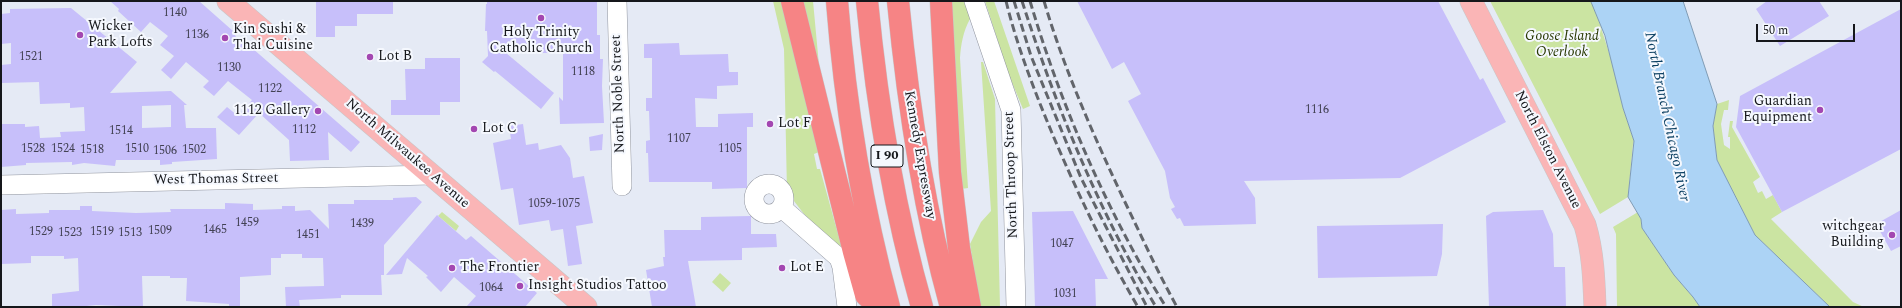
<!DOCTYPE html>
<style>
body{margin:0}
#map{position:relative;width:1902px;height:308px;overflow:hidden;background:#e5eaf5;font-family:Spectral,serif}
canvas{display:block}
.frame{position:absolute;inset:0;border:2px solid #15171b;pointer-events:none}
.scale{position:absolute;left:1756px;top:24px;width:99px;height:18px;box-sizing:border-box;border:2px solid #15171b;border-top:0;padding-left:5px;font-size:12px;line-height:14px;white-space:nowrap;color:#15171b;-webkit-text-stroke:3px #f5f8fe;paint-order:stroke}
</style>
<div id="map">
<canvas width="1902" height="308"></canvas>
<div class="frame"></div>
<div class="scale">50 m</div>
</div>
<script>
const ctx = document.querySelector('canvas').getContext('2d');
ctx.lineJoin = 'round';
function fillPath(path, color) {
  ctx.fillStyle = color;
  ctx.fill(path, 'evenodd');
}
function trace(path, color, width, dash) {
  ctx.strokeStyle = color;
  ctx.lineWidth = width;
  ctx.lineCap = dash ? 'butt' : 'round';
  ctx.setLineDash(dash || []);
  ctx.stroke(path);
}
function write(font, color, halo, rows, align = 'center') {
  ctx.font = font + ' Spectral,serif';
  ctx.lineWidth = 4;
  ctx.setLineDash([]);
  ctx.textBaseline = 'middle';
  ctx.strokeStyle = halo;
  ctx.fillStyle = color;
  for (const [text, x, y, turn = 0] of rows) {
    ctx.save();
    ctx.translate(x, y);
    ctx.rotate((+turn || 0) * Math.PI / 180);
    ctx.textAlign = isNaN(turn) ? turn : align;
    if (halo) ctx.strokeText(text, 0, 0);
    ctx.fillText(text, 0, 0);
    ctx.restore();
  }
}
fillPath(new Path2D(`
 M 773,1 L 783,1 L 819,152 L 814,154 L 817,169 L 820,169 L 843,252 L 804,214 L 787,192 L 784,49 Z
 M 798,1 L 813,1 L 820,76 Z
 M 949,1 L 965,1 L 970,19 C 963,32 961,44 960,58 L 968,188 L 961,189 Z
 M 985,1 L 994,1 L 1030,106 L 1023,109 L 1008,73 Z
 M 1490,1 L 1591,1 L 1594,6 L 1612,62 L 1623,108 L 1634,141 L 1633,144 L 1628,197 L 1600,214 Z
 M 981,62 L 983,62 L 995,99 L 1000,307 L 980,307 L 970,244 L 981,222 L 991,211 Z
 M 1729,100 L 1728,110 L 1724,110 L 1721,124 L 1724,145 L 1730,149 L 1730,137 L 1728,137 L 1730,121 L 1733,121 L 1732,127 L 1760,177 L 1753,182 L 1758,193 L 1762,191 L 1766,199 L 1773,195 L 1782,212 L 1771,219 L 1853,302 L 1864,307 L 1830,307 L 1755,235 L 1717,160 L 1713,126 L 1717,104 Z
 M 442,212 L 459,226 L 456,231 L 438,216 Z
 M 1638,212 L 1641,219 L 1642,228 L 1674,275 L 1693,297 L 1700,307 L 1617,307 L 1616,234 L 1613,227 Z
 M 720,273 L 731,283 L 723,292 L 712,282 Z`), '#cbe4a2');
const water = new Path2D(`
 M 1591,1 L 1683,1 L 1717,104 L 1713,126 L 1717,160 L 1755,235 L 1830,307 L 1700,307 L 1693,297 L 1674,275 L 1642,228 L 1641,219 L 1628,197 L 1634,141 L 1623,108 L 1605,36 Z`);
fillPath(water, '#acd3f5');
trace(water, '#7f9bb4', 1);
fillPath(new Path2D(`
 M 110,1 L 199,1 L 233,31 L 240,45 L 244,41 L 360,142 L 351,152 L 328,132 L 329,160 L 290,161 L 289,140 L 259,113 L 239,135 L 217,117 L 227,107 L 238,116 L 252,100 L 228,81 L 214,96 L 203,87 L 209,81 L 186,62 L 171,79 L 161,70 L 174,56 L 160,45 L 168,36 L 150,22 L 141,32 L 118,11 L 119,9 Z
 M 316,1 L 393,1 L 393,14 L 357,14 L 357,26 L 335,26 L 335,37 L 316,37 Z
 M 487,1 L 597,1 L 597,35 L 600,35 L 600,59 L 603,59 L 602,86 L 604,123 L 560,124 L 559,97 L 563,101 L 563,53 L 506,53 L 554,93 L 541,109 L 495,71 L 494,72 L 482,62 L 488,56 L 487,31 L 485,31 L 486,4 L 487,4 Z
 M 1077,1 L 1438,1 L 1480,80 L 1483,78 L 1506,122 L 1400,178 L 1244,181 L 1255,198 L 1256,224 L 1184,226 L 1180,218 L 1177,219 L 1171,209 L 1175,207 L 1170,198 L 1165,171 L 1128,101 L 1141,94 L 1124,62 L 1112,69 Z
 M 1767,1 L 1819,1 L 1829,16 L 1780,46 L 1756,9 Z
 M 71,8 L 137,62 L 110,93 L 171,91 L 187,105 L 184,105 L 186,128 L 216,128 L 217,159 L 172,162 L 172,164 L 160,165 L 160,160 L 116,160 L 115,166 L 84,163 L 72,165 L 72,162 L 26,163 L 26,165 L 1,167 L 1,124 L 25,124 L 25,127 L 39,126 L 40,138 L 61,137 L 60,132 L 85,131 L 84,107 L 70,108 L 70,103 L 40,104 L 39,82 L 1,83 L 1,65 L 11,64 L 11,43 L 1,44 L 1,14 L 10,13 L 10,9 ZM 171,105 L 171,127 L 142,128 L 142,106 Z
 M 1901,9 L 1901,149 L 1782,212 L 1736,127 L 1740,96 Z
 M 679,43 L 680,55 L 728,54 L 729,72 L 738,72 L 738,85 L 717,86 L 717,99 L 695,98 L 696,127 L 718,127 L 718,114 L 753,113 L 753,127 L 747,127 L 747,188 L 712,189 L 712,182 L 649,182 L 648,153 L 646,153 L 646,141 L 650,140 L 649,111 L 646,111 L 646,98 L 652,98 L 652,58 L 644,58 L 644,44 Z
 M 425,58 L 460,58 L 460,102 L 440,102 L 440,115 L 391,115 L 391,100 L 406,100 L 405,69 L 425,69 Z
 M 523,124 L 526,145 L 538,143 L 539,150 L 561,145 L 570,158 L 573,178 L 584,176 L 593,223 L 576,226 L 582,264 L 568,266 L 563,229 L 551,231 L 549,220 L 519,225 L 513,188 L 501,190 L 493,143 L 511,139 L 509,126 Z
 M 603,134 L 602,150 L 590,151 L 589,137 Z
 M 416,197 L 422,202 L 384,245 L 384,275 L 381,275 L 382,295 L 341,295 L 341,298 L 299,300 L 300,307 L 286,307 L 285,287 L 324,286 L 323,258 L 302,258 L 302,254 L 281,254 L 281,258 L 271,258 L 271,275 L 240,277 L 240,307 L 229,307 L 229,304 L 186,301 L 187,278 L 170,278 L 170,276 L 142,276 L 143,307 L 96,305 L 77,307 L 52,307 L 52,294 L 79,291 L 78,258 L 64,259 L 64,256 L 31,256 L 31,263 L 1,264 L 1,210 L 16,209 L 16,214 L 49,213 L 49,210 L 80,210 L 80,206 L 92,206 L 92,211 L 136,213 L 171,212 L 170,209 L 225,209 L 225,203 L 253,204 L 253,210 L 282,209 L 282,206 L 295,206 L 295,211 L 310,210 L 329,229 L 328,204 L 354,204 L 354,200 L 393,200 L 393,198 Z
 M 1543,210 L 1553,234 L 1554,267 L 1565,267 L 1566,307 L 1489,307 L 1486,216 L 1493,212 Z
 M 1901,210 L 1901,246 L 1891,251 L 1876,224 Z
 M 1073,211 L 1108,279 L 1095,279 L 1096,307 L 1035,307 L 1032,212 Z
 M 437,215 L 466,240 L 471,236 L 537,293 L 525,307 L 466,307 L 476,296 L 454,277 L 441,292 L 426,277 L 428,276 L 407,258 L 402,274 L 386,275 Z
 M 751,216 L 751,234 L 776,234 L 777,247 L 742,248 L 742,260 L 688,261 L 696,307 L 652,307 L 646,270 L 664,266 L 663,257 L 665,257 L 664,230 L 701,230 L 701,217 Z
 M 1443,224 L 1442,254 L 1437,276 L 1318,278 L 1317,226 Z`), '#c7bffa');
const minor = new Path2D(`
 M 617,1 L 622,186
 M 974,1 L 1011,110 L 1016,307
 M754 199a15 15 0 1 1 30 0a15 15 0 1 1-30 0Z
 M 1,185 L 431,175
 M 782,208 L 839,258 L 842,267 L 847,307`);
const major = new Path2D(`
 M 228,1 L 586,307
 M 1471,1 L 1585,225 C 1593,252 1594,279 1595,307`);
const highway = new Path2D(`
 M 792,1 L 854,252 L 866,295 L 879,307
 M 837,1 C 845,104 862,208 889,307
 M 867,1 C 877,105 893,206 922,307
 M 898,1 C 908,104 923,207 951,307
 M 941,1 L 950,172 L 959,248 L 970,307`);
trace(minor, '#91959f', 20);
trace(major, '#c7c7c8', 23);
trace(highway, '#c7c7c8', 23);
trace(minor, '#fff', 19);
trace(major, '#fab5b6', 22);
trace(highway, '#f68485', 22);
trace(new Path2D(`
 M 1006,1 C 1017,46 1034,90 1052,133 C 1077,192 1105,251 1138,307
 M 1014,1 L 1031,56 L 1081,178 L 1147,307
 M 1022,1 C 1056,107 1099,211 1156,307
 M 1030,1 C 1061,106 1108,214 1166,307
 M 1044,1 C 1064,69 1093,134 1123,198 C 1141,235 1157,271 1177,307`), '#62656b', 3, [8, 4]);
for (const [x, y, r, color] of [
 [541,18,4,"#a347b1"],
 [80,35,4,"#a347b1"],
 [225,38,4,"#a347b1"],
 [370,57,4,"#a347b1"],
 [1820,110,4,"#a347b1"],
 [318,111,4,"#a347b1"],
 [770,124,4,"#a347b1"],
 [474,129,4,"#a347b1"],
 [1892,235,4,"#a347b1"],
 [452,268,4,"#a347b1"],
 [782,268,4,"#a347b1"],
 [520,286,4,"#a347b1"]
]) {
  const dot = new Path2D();
  dot.arc(x, y, r, 0, 2 * Math.PI);
  ctx.fillStyle = color;
  ctx.fill(dot);
  trace(dot, '#f5f8fe', 1.5);
}
write('12px', '#424153', null, [
 ["1140",175,14],
 ["1136",197,36],
 ["1521",31,58],
 ["1130",229,69],
 ["1118",583,73],
 ["1122",270,90],
 ["1116",1317,111],
 ["1112",304,131],
 ["1514",121,132],
 ["1107",679,140],
 ["1528",33,150],
 ["1524",63,150],
 ["1510",137,150],
 ["1105",730,150],
 ["1518",92,151],
 ["1502",194,151],
 ["1506",165,152],
 ["1059-1075",554,205],
 ["1459",247,224],
 ["1439",362,225],
 ["1465",215,231],
 ["1509",160,232],
 ["1529",41,233],
 ["1519",102,233],
 ["1523",70,234],
 ["1513",130,234],
 ["1451",308,236],
 ["1047",1062,245],
 ["1064",491,289],
 ["1031",1065,295]
]);
for (const [x, y, w] of [
 [887,156,32]
]) {
  const box = new Path2D();
  box.roundRect(x - w / 2, y - 11, w, 22, 3);
  ctx.fillStyle = '#f5f8fe';
  ctx.fill(box);
  trace(box, '#15171b', 1);
}
write('bold 13px', '#15171b', null, [
 ["I 90",887,156]
]);
write('14px', '#15171b', '#f5f8fe', [
 ["Wicker",88,27],
 ["Park Lofts",88,43],
 ["Kin Sushi &",233,30],
 ["Thai Cuisine",233,46],
 ["Holy Trinity",541,33,"center"],
 ["Catholic Church",541,49,"center"],
 ["Lot B",378,57],
 ["Guardian",1812,102,"right"],
 ["Equipment",1812,118,"right"],
 ["1112 Gallery",310,111,"right"],
 ["Lot F",778,124],
 ["Lot C",482,129],
 ["witchgear",1884,227,"right"],
 ["Building",1884,243,"right"],
 ["The Frontier",460,268],
 ["Lot E",790,268],
 ["Insight Studios Tattoo",528,286]
], 'left');
write('italic 14px', '#283800', '#f5f8fe', [
 ["Goose Island",1562,37],
 ["Overlook",1562,53]
]);
write('14px', '#15171b', '#f5f8fe', [
 ["North Noble Street",619,94,-92],
 ["North Elston Avenue",1547,150,63],
 ["North Milwaukee Avenue",407,154,41],
 ["Kennedy Expressway",919,155,80],
 ["North Throop Street",1012,175,-92],
 ["West Thomas Street",216,180,-1]
]);
write('italic 15px', '#093e61', '#f5f8fe', [
 ["North Branch Chicago River",1666,117,78]
]);
</script>
